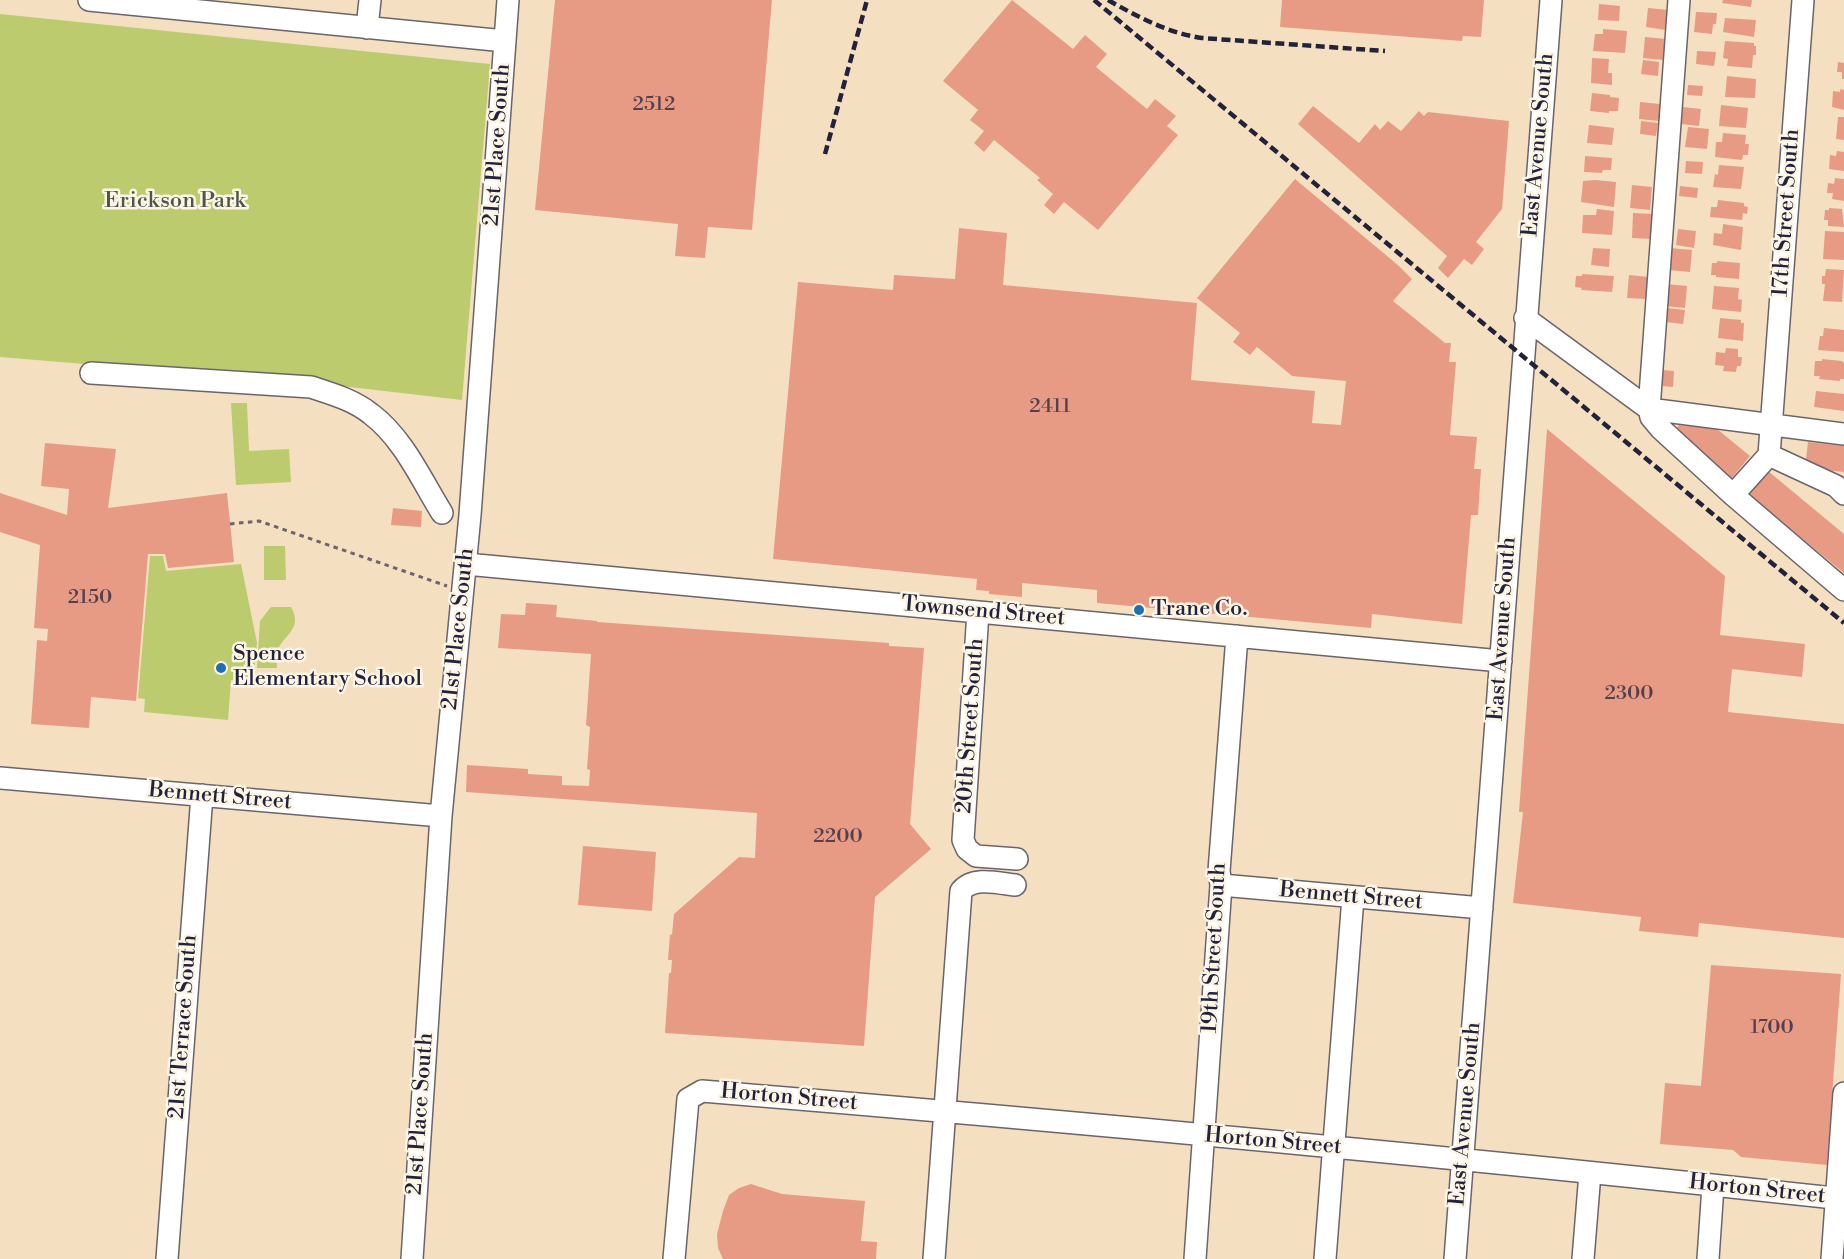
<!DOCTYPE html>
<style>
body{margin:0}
canvas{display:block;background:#f4dfc1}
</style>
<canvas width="1844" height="1259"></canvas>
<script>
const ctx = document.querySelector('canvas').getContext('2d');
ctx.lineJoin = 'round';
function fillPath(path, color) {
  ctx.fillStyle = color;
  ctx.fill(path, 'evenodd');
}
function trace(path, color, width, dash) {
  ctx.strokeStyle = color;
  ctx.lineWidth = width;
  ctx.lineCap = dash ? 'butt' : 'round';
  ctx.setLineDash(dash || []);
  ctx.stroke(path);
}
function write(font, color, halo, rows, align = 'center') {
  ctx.font = font + ' "Libre Bodoni",serif';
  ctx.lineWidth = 5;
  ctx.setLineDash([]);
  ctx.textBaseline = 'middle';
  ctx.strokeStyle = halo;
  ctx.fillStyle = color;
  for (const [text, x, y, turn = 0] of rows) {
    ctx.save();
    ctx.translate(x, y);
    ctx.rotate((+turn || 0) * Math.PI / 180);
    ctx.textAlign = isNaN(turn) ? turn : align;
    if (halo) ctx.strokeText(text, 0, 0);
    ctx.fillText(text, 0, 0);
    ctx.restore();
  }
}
fillPath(new Path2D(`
 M 0,14 L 490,64 L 462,400 L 315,383 L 0,357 Z
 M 231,403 L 247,403 L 249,451 L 289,449 L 291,482 L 236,485 Z
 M 264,546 L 285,546 L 286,580 L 264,580 Z
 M 150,556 L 163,556 L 166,571 L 241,564 L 257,643 L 253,682 L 231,680 L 228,720 L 144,712 L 145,699 L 138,698 Z
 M 271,607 L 291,607 C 304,630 282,635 277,652 C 276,656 277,663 277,668 L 257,668 L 260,621 Z`), '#bccb6d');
fillPath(new Path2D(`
 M 555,0 L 772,0 L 752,230 L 708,227 L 705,258 L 675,256 L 678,224 L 535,210 Z
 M 1012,0 L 1073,49 L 1085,35 L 1107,54 L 1096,67 L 1147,109 L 1155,99 L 1176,116 L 1167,126 L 1178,135 L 1098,230 L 1064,202 L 1054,214 L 1044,205 L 1053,194 L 1037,180 L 1040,178 L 994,140 L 984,152 L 974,143 L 984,131 L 970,120 L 978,110 L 943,81 Z
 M 1282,0 L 1484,0 L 1481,37 L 1463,36 L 1462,41 L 1280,27 Z
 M 1723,0 L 1752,0 L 1751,7 L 1722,3 Z
 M 1599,4 L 1620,6 L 1619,21 L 1598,20 Z
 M 1648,8 L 1669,10 L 1666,30 L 1646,27 Z
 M 1696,12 L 1717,13 L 1716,24 L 1713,24 L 1712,34 L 1694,32 Z
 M 1725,18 L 1756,20 L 1754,37 L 1723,32 Z
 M 1603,29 L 1627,31 L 1625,53 L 1593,51 L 1595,34 L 1603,34 Z
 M 1645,37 L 1666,39 L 1664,60 L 1643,58 Z
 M 1725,41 L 1754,43 L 1754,46 L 1756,46 L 1756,55 L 1753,55 L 1752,68 L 1727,66 L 1728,59 L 1723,58 Z
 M 1697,51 L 1716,52 L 1714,66 L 1696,64 Z
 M 1592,58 L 1609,59 L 1608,73 L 1612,73 L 1612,85 L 1591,83 Z
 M 1643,60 L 1659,62 L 1658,76 L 1641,74 Z
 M 1838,62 L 1844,63 L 1844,79 L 1842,79 L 1842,72 L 1837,72 Z
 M 1727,76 L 1756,79 L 1755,98 L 1725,97 Z
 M 1688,85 L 1703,86 L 1702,96 L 1687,95 Z
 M 1840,89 L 1844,90 L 1844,110 L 1832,107 L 1833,91 L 1840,92 Z
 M 1592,93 L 1610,95 L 1610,97 L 1619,98 L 1618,111 L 1609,111 L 1609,113 L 1590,111 Z
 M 1640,102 L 1660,104 L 1659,121 L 1639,119 Z
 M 1721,105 L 1748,108 L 1746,128 L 1719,126 Z
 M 1313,106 L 1359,143 L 1375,124 L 1380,130 L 1388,121 L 1401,131 L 1419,111 L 1424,116 L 1428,112 L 1509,121 L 1502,209 L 1476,242 L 1484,249 L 1472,265 L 1464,259 L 1448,278 L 1438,268 L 1447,256 L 1298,124 Z
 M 1683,107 L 1701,109 L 1699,126 L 1681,124 Z
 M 1838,117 L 1844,117 L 1844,140 L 1836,139 Z
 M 1641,121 L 1658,123 L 1656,136 L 1640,134 Z
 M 1589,125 L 1614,128 L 1612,145 L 1587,143 Z
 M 1688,127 L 1709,129 L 1707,149 L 1685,147 Z
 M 1723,133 L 1746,135 L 1745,144 L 1749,144 L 1748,155 L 1743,155 L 1742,160 L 1715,157 L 1716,142 L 1722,142 Z
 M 1837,151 L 1844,152 L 1844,171 L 1829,169 L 1830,155 L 1836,156 Z
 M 1585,156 L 1612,158 L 1611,170 L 1603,170 L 1602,173 L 1584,172 Z
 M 1686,161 L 1703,162 L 1702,174 L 1685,173 Z
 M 1719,165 L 1744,167 L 1741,189 L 1713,187 L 1715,174 L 1718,175 Z
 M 1835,178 L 1844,179 L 1844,201 L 1832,199 L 1833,193 L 1827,193 L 1828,183 L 1834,184 Z
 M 1295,179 L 1399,266 L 1412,279 L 1393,301 L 1445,343 L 1451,343 L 1449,362 L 1456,362 L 1450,435 L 1477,437 L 1474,469 L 1481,469 L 1478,515 L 1471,515 L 1462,624 L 1372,614 L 1371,628 L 1097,603 L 1097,590 L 1022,583 L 1022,597 L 989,594 L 989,591 L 976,590 L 977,579 L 773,559 L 798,282 L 893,290 L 894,275 L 955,279 L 959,228 L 1007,233 L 1003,285 L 1197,303 L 1191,380 L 1315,391 L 1312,423 L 1341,425 L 1346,381 L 1292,376 L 1257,347 L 1250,355 L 1233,342 L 1240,333 L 1197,298 Z
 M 1595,180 L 1616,182 L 1614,207 L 1581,202 L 1583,181 Z
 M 1632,185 L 1652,187 L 1650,210 L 1630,208 Z
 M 1680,186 L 1698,188 L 1697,198 L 1679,196 Z
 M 1718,200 L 1744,203 L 1744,206 L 1748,207 L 1747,214 L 1743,213 L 1742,220 L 1710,217 L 1711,207 L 1717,207 Z
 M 1829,208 L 1842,209 L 1844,227 L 1828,226 L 1828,220 L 1824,220 L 1825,210 L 1829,210 Z
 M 1597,209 L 1614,211 L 1612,235 L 1582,233 L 1583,215 L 1596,215 Z
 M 1633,213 L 1654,214 L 1652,239 L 1632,238 Z
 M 1723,224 L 1743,227 L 1741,250 L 1713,245 L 1714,233 L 1722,234 Z
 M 1678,229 L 1696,231 L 1694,248 L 1676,245 Z
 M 1825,231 L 1844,232 L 1844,260 L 1823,259 Z
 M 1593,248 L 1610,249 L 1609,267 L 1591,265 Z
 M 1670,248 L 1692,250 L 1690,272 L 1669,270 Z
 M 1717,261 L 1740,263 L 1739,279 L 1716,277 L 1716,275 L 1711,275 L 1712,263 L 1717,263 Z
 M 1826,269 L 1844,270 L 1842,302 L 1823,301 L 1825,284 L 1822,284 L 1822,276 L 1825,276 Z
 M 1582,274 L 1614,276 L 1612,292 L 1581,290 L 1582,288 L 1575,287 L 1576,276 L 1582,276 Z
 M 1629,275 L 1649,277 L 1647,299 L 1627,298 Z
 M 1666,284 L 1687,286 L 1685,308 L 1664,306 Z
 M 1714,286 L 1739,288 L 1738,299 L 1742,300 L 1741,312 L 1712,309 Z
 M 1667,308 L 1685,310 L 1683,324 L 1665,322 Z
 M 1720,318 L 1741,320 L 1741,323 L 1744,323 L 1743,341 L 1718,338 Z
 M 1824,328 L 1844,330 L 1844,352 L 1818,350 L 1820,336 L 1823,336 Z
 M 1726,348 L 1738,349 L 1738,357 L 1742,357 L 1741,366 L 1737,366 L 1736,372 L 1723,371 L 1724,366 L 1715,365 L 1716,352 L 1725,353 Z
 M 1822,359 L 1842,361 L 1844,363 L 1844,379 L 1840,379 L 1840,381 L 1819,379 L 1820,376 L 1814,376 L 1815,361 L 1822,361 Z
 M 1662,370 L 1674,371 L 1673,387 L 1661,386 Z
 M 1816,391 L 1844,394 L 1844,411 L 1814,407 Z
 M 1679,425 L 1717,429 L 1750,456 L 1731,479 L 1673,432 Z
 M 1547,429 L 1725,576 L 1720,635 L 1805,644 L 1802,677 L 1732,669 L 1728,712 L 1844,724 L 1844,938 L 1699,923 L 1698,937 L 1639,931 L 1641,917 L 1513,903 L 1523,812 L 1519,812 Z
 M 1808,442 L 1844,446 L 1844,472 L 1805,468 Z
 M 45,443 L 116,449 L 108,508 L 227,493 L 234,562 L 168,568 L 165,554 L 148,554 L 136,701 L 91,697 L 89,728 L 31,724 L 37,640 L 47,641 L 48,629 L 34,628 L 40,545 L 0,532 L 0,493 L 67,515 L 69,489 L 41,486 Z
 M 1768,471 L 1844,534 L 1844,573 L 1748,494 Z
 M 393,508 L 422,511 L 421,527 L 391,525 Z
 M 526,603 L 557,605 L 556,617 L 597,621 L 597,622 L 889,643 L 889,646 L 924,648 L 910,824 L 931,849 L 875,897 L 864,1046 L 665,1033 L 669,973 L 671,973 L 672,960 L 668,960 L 670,934 L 672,935 L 674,914 L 739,857 L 755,858 L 757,813 L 466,792 L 467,765 L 528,769 L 528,774 L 562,776 L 562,785 L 589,786 L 590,770 L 587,769 L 590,727 L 586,725 L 591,654 L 498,648 L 501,614 L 525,615 Z
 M 583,846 L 656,852 L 652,911 L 578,905 Z
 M 1711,965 L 1841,974 L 1827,1165 L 1741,1157 L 1733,1150 L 1660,1144 L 1665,1083 L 1701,1086 Z
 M 751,1184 L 782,1194 L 865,1201 L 861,1241 L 877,1242 L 876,1259 L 723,1259 L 718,1248 L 717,1234 L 723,1211 L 729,1195 L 739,1188 Z`), '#e89b84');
const minor = new Path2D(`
 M 89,0 L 505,41
 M 1679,0 L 1649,409 L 1651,417 L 1661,429 L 1733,495 L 1844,590
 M 367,28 L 370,0
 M 1525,318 L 1649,409 L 1844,434
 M 91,373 L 311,387 C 332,394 354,400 371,414 C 403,438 421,479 442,513
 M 1769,455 L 1836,486 L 1844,494
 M 1733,495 L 1769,455 L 1803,0
 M 466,564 L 1501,661
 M 978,612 L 963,840 L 967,849 L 976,856 L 1017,859
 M 0,778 L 441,816
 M 1221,885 L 1482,908
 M 167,1259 L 202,795
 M 412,1259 L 441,816 L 470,515 L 508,0
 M 674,1259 L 688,1099 L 702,1091 C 1083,1122 1464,1158 1844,1199
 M 934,1259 L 961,891 C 973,876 998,883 1015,885
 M 1195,1259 L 1221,885 L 1219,871 L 1237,636
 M 1325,1259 L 1353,897
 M 1455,1259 C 1488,839 1516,419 1551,0
 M 1583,1259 L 1590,1173
 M 1708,1259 L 1713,1186
 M 1832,1259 L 1844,1093`);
trace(minor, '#6c646a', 24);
trace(new Path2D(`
 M 230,524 L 259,521 L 447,586`), '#6c646a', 3, [4.5, 4.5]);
trace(minor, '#fff', 21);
trace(new Path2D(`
 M 1094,0 L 1844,623
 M 1108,0 C 1138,17 1168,33 1202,38 L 1385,51
 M 825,154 L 867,0`), '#22223b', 4.5, [9, 4.5]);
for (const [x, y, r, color] of [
 [1139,610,6,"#1f6fb2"],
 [221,668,6,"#1f6fb2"]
]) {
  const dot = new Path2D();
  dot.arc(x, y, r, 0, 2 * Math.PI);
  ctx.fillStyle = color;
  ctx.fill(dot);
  trace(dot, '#fcf5e5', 2);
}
write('20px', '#54404d', null, [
 ["2512",654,105],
 ["2411",1050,407],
 ["2150",90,598],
 ["2300",1629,694],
 ["2200",838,837],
 ["1700",1772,1028]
]);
write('22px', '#22223b', '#fcf5e5', [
 ["21st Place South",498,145,-86],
 ["East Avenue South",1539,145,-85],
 ["17th Street South",1787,213,-86],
 ["Townsend Street",983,612,5],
 ["21st Place South",459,629,-84],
 ["East Avenue South",1503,629,-86],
 ["20th Street South",971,726,-86],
 ["Bennett Street",220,797,5],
 ["Bennett Street",1351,897,5],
 ["19th Street South",1215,948,-87],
 ["21st Terrace South",184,1027,-86],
 ["Horton Street",789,1098,5],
 ["21st Place South",421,1114,-86],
 ["East Avenue South",1466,1114,-85],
 ["Horton Street",1273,1142,5],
 ["Horton Street",1757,1190,6]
]);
write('22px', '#50554a', '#fcf5e5', [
 ["Erickson Park",175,202]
]);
write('22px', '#22223b', '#fcf5e5', [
 ["Trane Co.",1151,610],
 ["Spence",233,655],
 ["Elementary School",233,680]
], 'left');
</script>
